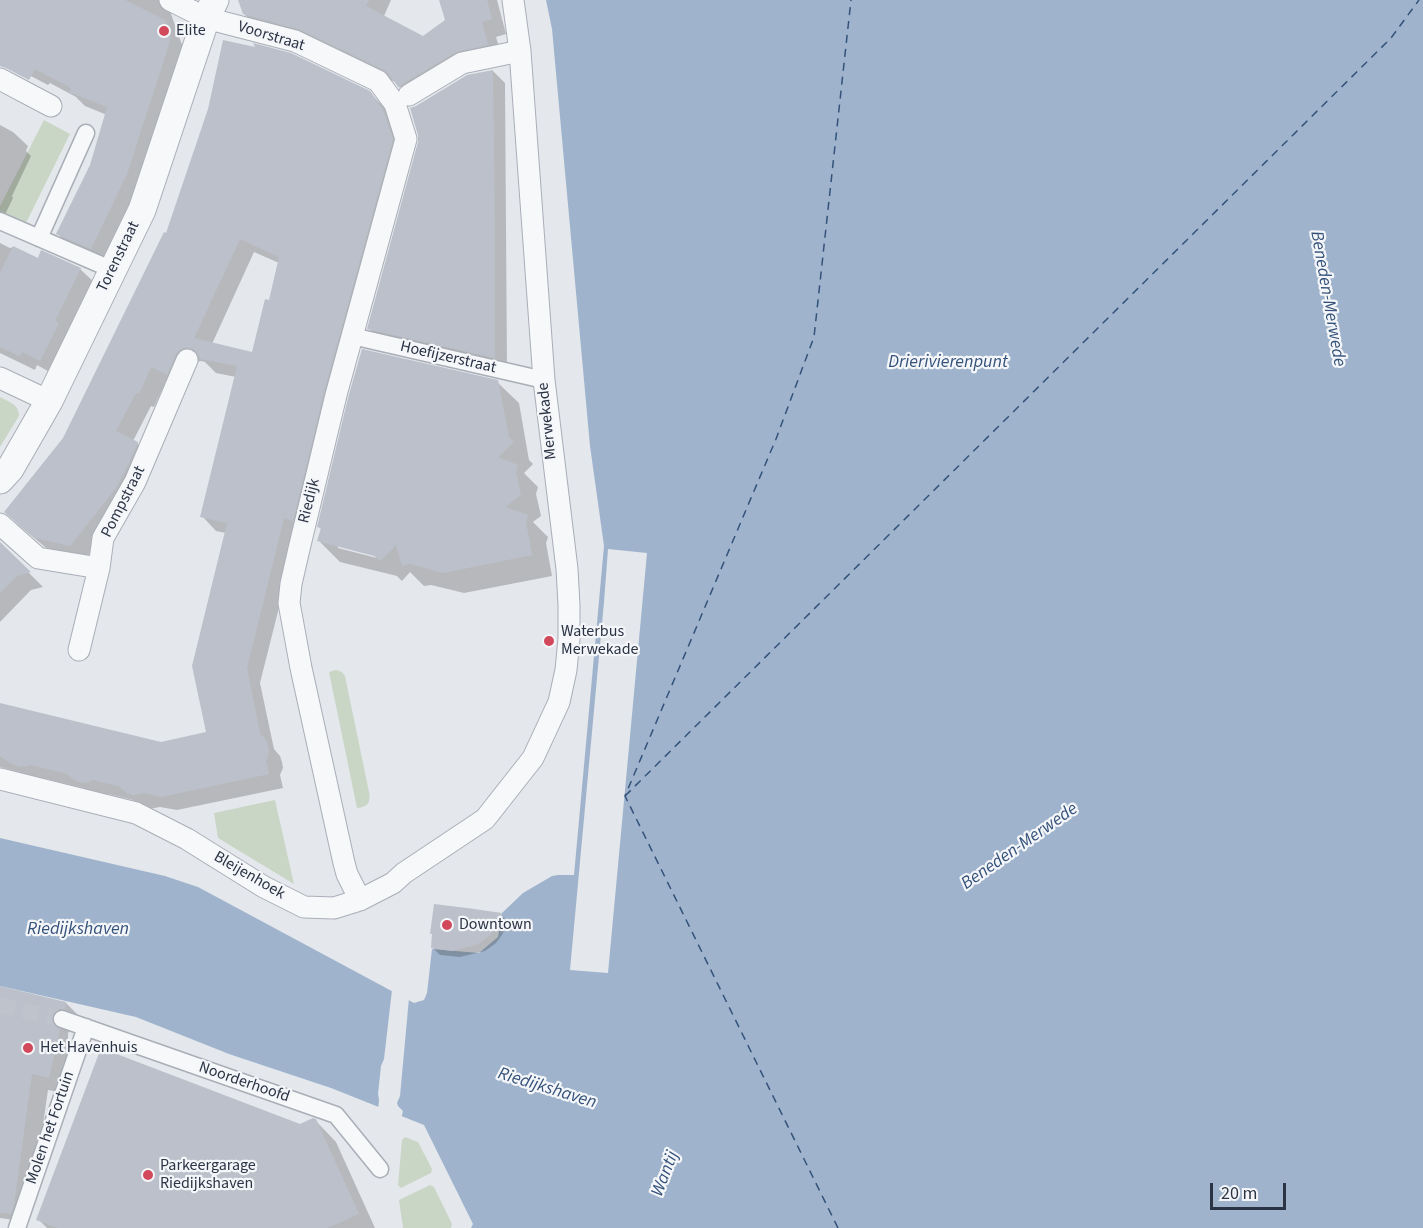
<!DOCTYPE html>
<style>
body{margin:0}
#map{position:relative;width:1423px;height:1228px;overflow:hidden;background:#e4e7ec;font-family:"Source Sans 3",sans-serif}
canvas{display:block}
.scale{position:absolute;left:1210px;top:1183px;width:76px;height:27px;box-sizing:border-box;border:3px solid #2b3445;border-top:0;padding-left:8px;font-size:18px;line-height:21px;white-space:nowrap;color:#2b3445;-webkit-text-stroke:4px #f4f6f9;paint-order:stroke}
</style>
<div id="map">
<canvas width="1423" height="1228"></canvas>
<div class="scale">20 m</div>
</div>
<script>
const ctx = document.querySelector('canvas').getContext('2d');
ctx.lineJoin = 'round';
function fillPath(path, color) {
  ctx.fillStyle = color;
  ctx.fill(path, 'evenodd');
}
function trace(path, color, width, dash) {
  ctx.strokeStyle = color;
  ctx.lineWidth = width;
  ctx.lineCap = dash ? 'butt' : 'round';
  ctx.setLineDash(dash || []);
  ctx.stroke(path);
}
function write(font, color, halo, rows, align = 'center') {
  ctx.font = font + ' "Source Sans 3",sans-serif';
  ctx.lineWidth = 4.5;
  ctx.setLineDash([]);
  ctx.textBaseline = 'middle';
  ctx.strokeStyle = halo;
  ctx.fillStyle = color;
  for (const [text, x, y, turn = 0] of rows) {
    ctx.save();
    ctx.translate(x, y);
    ctx.rotate((+turn || 0) * Math.PI / 180);
    ctx.textAlign = isNaN(turn) ? turn : align;
    if (halo) ctx.strokeText(text, 0, 0);
    ctx.fillText(text, 0, 0);
    ctx.restore();
  }
}
fillPath(new Path2D(`
 M 44,120 L 70,134 L 24,227 L 0,215 L 0,206 Z
 M 0,397 C 9,402 19,404 19,416 L 0,447 Z
 M 336,670 L 342,672 L 345,676 L 369,792 C 371,802 368,807 357,808 L 329,672 Z
 M 275,800 L 294,884 L 218,838 L 214,813 Z
 M 405,1137 L 418,1142 L 432,1169 L 431,1173 L 401,1188 L 398,1185 L 402,1140 Z
 M 430,1185 L 434,1187 L 452,1224 L 451,1228 L 403,1228 L 399,1200 Z`), '#c9d6c5');
fillPath(new Path2D(`
 M 546,0 L 1423,0 L 1423,1228 L 471,1228 L 473,1224 L 424,1125 L 331,1088 L 229,1054 L 136,1017 L 0,986 L 0,838 L 165,876 L 198,887 L 414,1003 L 424,1000 L 427,993 L 432,949 L 479,953 L 498,937 L 502,913 L 523,893 L 552,876 L 558,875 L 574,875 L 604,546 L 590,446 L 552,29 Z`), '#9fb4cc');
fillPath(new Path2D(`
 M 608,549 L 647,553 L 608,973 L 570,970 L 604,602 Z
 M 392,990 L 395,990 L 409,998 L 400,1096 L 397,1103 L 398,1106 L 403,1111 L 401,1119 L 378,1110 L 379,1100 L 378,1094 L 381,1066 L 384,1059 Z`), '#e4e7ec');
fillPath(new Path2D(`
 M 0,0 L 166,0 L 185,53 L 141,189 L 106,262 L 72,248 L 58,234 L 91,165 L 107,115 L 85,106 L 76,97 L 50,83 L 48,85 L 0,60 Z
 M 241,0 L 391,0 L 384,16 L 424,38 L 446,21 L 440,0 L 497,0 L 506,34 L 496,37 L 503,60 L 471,67 L 415,102 L 397,83 L 317,44 L 260,29 L 244,14 Z
 M 493,71 L 505,83 L 507,369 L 381,341 L 369,328 Z
 M 369,92 L 384,107 L 397,126 L 406,155 L 298,532 L 260,683 L 274,749 L 280,756 L 282,762 L 283,768 L 280,775 L 283,788 L 177,810 L 160,807 L 149,809 L 143,807 L 133,800 L 108,794 L 101,796 L 89,793 L 83,788 L 47,779 L 38,781 L 32,780 L 19,772 L 0,767 L 0,704 L 161,743 L 207,733 L 226,533 L 216,531 L 202,516 L 236,377 L 216,373 L 205,362 L 201,361 L 194,363 L 181,388 L 166,381 L 154,407 L 151,406 L 133,441 L 137,443 L 152,458 L 130,503 L 85,559 L 51,552 L 21,527 L 6,512 L 64,439 L 167,235 ZM 254,252 L 279,263 L 270,302 L 254,354 L 212,344 Z
 M 0,125 L 13,132 L 28,146 L 26,151 L 31,156 L 12,196 L 13,198 L 0,225 Z
 M 0,243 L 10,248 L 14,247 L 39,260 L 80,269 L 95,283 L 55,375 L 37,365 L 35,370 L 0,353 Z
 M 497,382 L 519,403 L 529,460 L 533,464 L 524,473 L 538,487 L 536,494 L 541,516 L 533,522 L 548,537 L 546,543 L 552,576 L 464,593 L 431,585 L 424,586 L 410,572 L 402,581 L 397,576 L 340,562 L 319,541 L 322,530 L 319,527 ZM 338,545 L 382,556 L 381,559 L 338,548 Z
 M 0,544 L 43,587 L 31,590 L 0,622 Z
 M 501,915 L 508,922 L 502,935 L 496,943 L 485,951 L 460,957 L 440,955 L 433,948 Z
 M 0,988 L 66,1003 L 82,1019 L 72,1027 L 68,1033 L 68,1039 L 76,1047 L 65,1093 L 48,1090 L 29,1222 L 0,1218 Z
 M 315,1120 L 336,1142 L 375,1228 L 47,1228 L 38,1219 Z`), '#0003');
trace(new Path2D(`
 M 625,796 L 1391,38 L 1419,0
 M 838,1228 L 625,796 L 776,439 L 814,337 L 851,0`), '#34527a', 1.5, [8, 6]);
fillPath(new Path2D(`
 M 0,0 L 125,0 L 165,20 L 171,38 L 127,174 L 91,249 L 56,234 L 90,165 L 107,107 L 69,92 L 71,88 L 35,69 L 29,80 L 6,68 L 0,66 Z
 M 238,0 L 369,0 L 366,6 L 423,36 L 445,20 L 439,0 L 487,0 L 492,19 L 482,22 L 488,45 L 456,52 L 402,84 L 399,88 L 388,73 L 384,70 L 301,30 L 243,14 Z
 M 223,40 L 255,47 L 253,43 L 291,53 L 370,91 L 383,110 L 393,139 L 324,392 L 293,521 L 284,518 L 247,668 L 260,733 L 266,740 L 268,746 L 269,753 L 266,760 L 269,774 L 161,797 L 145,793 L 133,795 L 127,793 L 118,786 L 93,780 L 86,783 L 79,782 L 73,779 L 67,774 L 31,765 L 20,767 L 10,763 L 0,756 L 0,703 L 161,742 L 206,732 L 192,666 L 227,523 L 200,517 L 237,366 L 200,359 L 197,352 L 193,349 L 186,347 L 180,350 L 176,354 L 167,375 L 151,367 L 139,394 L 136,393 L 116,431 L 138,442 L 128,465 L 116,488 L 70,546 L 35,538 L 4,512 L 63,438 L 164,232 L 166,233 L 208,109 ZM 240,239 L 279,257 L 269,300 L 265,299 L 252,352 L 194,338 Z
 M 493,70 L 495,233 L 495,358 L 367,329 L 418,142 L 418,135 L 410,108 L 416,106 L 467,75 Z
 M 13,246 L 38,258 L 41,250 L 81,268 L 55,321 L 59,323 L 40,361 L 22,352 L 20,356 L 0,347 L 0,273 Z
 M 362,349 L 498,380 L 509,437 L 514,442 L 498,457 L 518,465 L 516,472 L 521,495 L 505,507 L 528,515 L 526,522 L 532,555 L 443,573 L 410,564 L 402,566 L 396,545 L 380,561 L 374,556 L 317,541 L 321,528 L 317,527 L 348,398 Z
 M 0,542 L 31,572 L 17,576 L 0,593 Z
 M 434,904 L 467,908 L 502,913 L 495,928 L 489,936 L 478,944 L 452,951 L 431,948 L 432,934 L 430,934 Z
 M 0,986 L 66,1002 L 65,1009 L 59,1009 L 56,1011 L 52,1016 L 52,1020 L 54,1025 L 60,1029 L 49,1078 L 32,1074 L 14,1204 L 11,1214 L 0,1213 Z
 M 101,1048 L 300,1124 L 313,1118 L 316,1119 L 359,1214 L 327,1228 L 58,1228 L 36,1220 Z`), '#bbc0ca');
trace(new Path2D(`
 M 0,1005 L 62,1019`), '#bfc3cb', 16, [16, 8]);
const pedestrian = new Path2D(`
 M 0,221 L 113,270
 M 39,238 L 86,133
 M 352,336 L 544,380
 M 62,1019 L 336,1115 L 380,1169
 M 17,1228 L 86,1027`);
const minor = new Path2D(`
 M 170,0 L 206,18 L 295,41 L 378,81 L 395,104 L 406,139 L 336,395 L 299,549 L 291,584 L 289,603 L 301,668 L 344,863 L 347,874 L 360,900
 M 0,79 L 51,106
 M 409,95 L 462,63 L 520,51
 M 0,378 L 49,401
 M 0,524 L 38,558 L 99,568
 M 79,650 L 99,568 L 103,538 L 135,482 L 187,360
 M 0,779 L 136,813 L 187,839 L 264,887 L 304,907 L 334,908 L 360,900 L 393,883 L 404,873 L 485,819 L 533,758 L 559,702 L 566,670 L 569,639 L 569,605 L 567,569 L 544,380 L 520,51 L 513,0`);
const tertiary = new Path2D(`
 M 0,480 L 10,469 L 49,401 L 142,210 L 206,18 L 215,0`);
trace(pedestrian, '#a9aeb7', 19);
trace(minor, '#a9aeb7', 23);
trace(tertiary, '#a9aeb7', 29);
trace(pedestrian, '#f7f8fa', 16);
trace(minor, '#f7f8fa', 21);
trace(tertiary, '#f7f8fa', 27);
for (const [x, y, r, color] of [
 [164,31,6,"#d1495b"],
 [549,641,6,"#d1495b"],
 [447,925,6,"#d1495b"],
 [28,1048,6,"#d1495b"],
 [148,1175,6,"#d1495b"]
]) {
  const dot = new Path2D();
  dot.arc(x, y, r, 0, 2 * Math.PI);
  ctx.fillStyle = color;
  ctx.fill(dot);
  trace(dot, '#f4f6f9', 2);
}
write('16px', '#2b3445', '#f4f6f9', [
 ["Elite",176,31],
 ["Waterbus",561,632],
 ["Merwekade",561,650],
 ["Downtown",459,925],
 ["Het Havenhuis",40,1048],
 ["Parkeergarage",160,1166],
 ["Riedijkshaven",160,1184]
], 'left');
write('16px', '#2b3445', '#f4f6f9', [
 ["Voorstraat",271,37,17],
 ["Torenstraat",119,257,-64],
 ["Hoefijzerstraat",448,358,13],
 ["Merwekade",548,421,-96],
 ["Riedijk",310,501,-76],
 ["Pompstraat",124,502,-63],
 ["Bleijenhoek",249,876,30],
 ["Noorderhoofd",244,1083,19],
 ["Molen het Fortuin",51,1128,-71]
]);
write('italic 18px', '#34527a', '#f4f6f9', [
 ["Beneden-Merwede",1327,299,80],
 ["Drierivierenpunt",948,363],
 ["Beneden-Merwede",1020,847,-35],
 ["Riedijkshaven",78,930],
 ["Riedijkshaven",547,1089,17],
 ["Wantij",666,1174,-69]
]);
</script>
